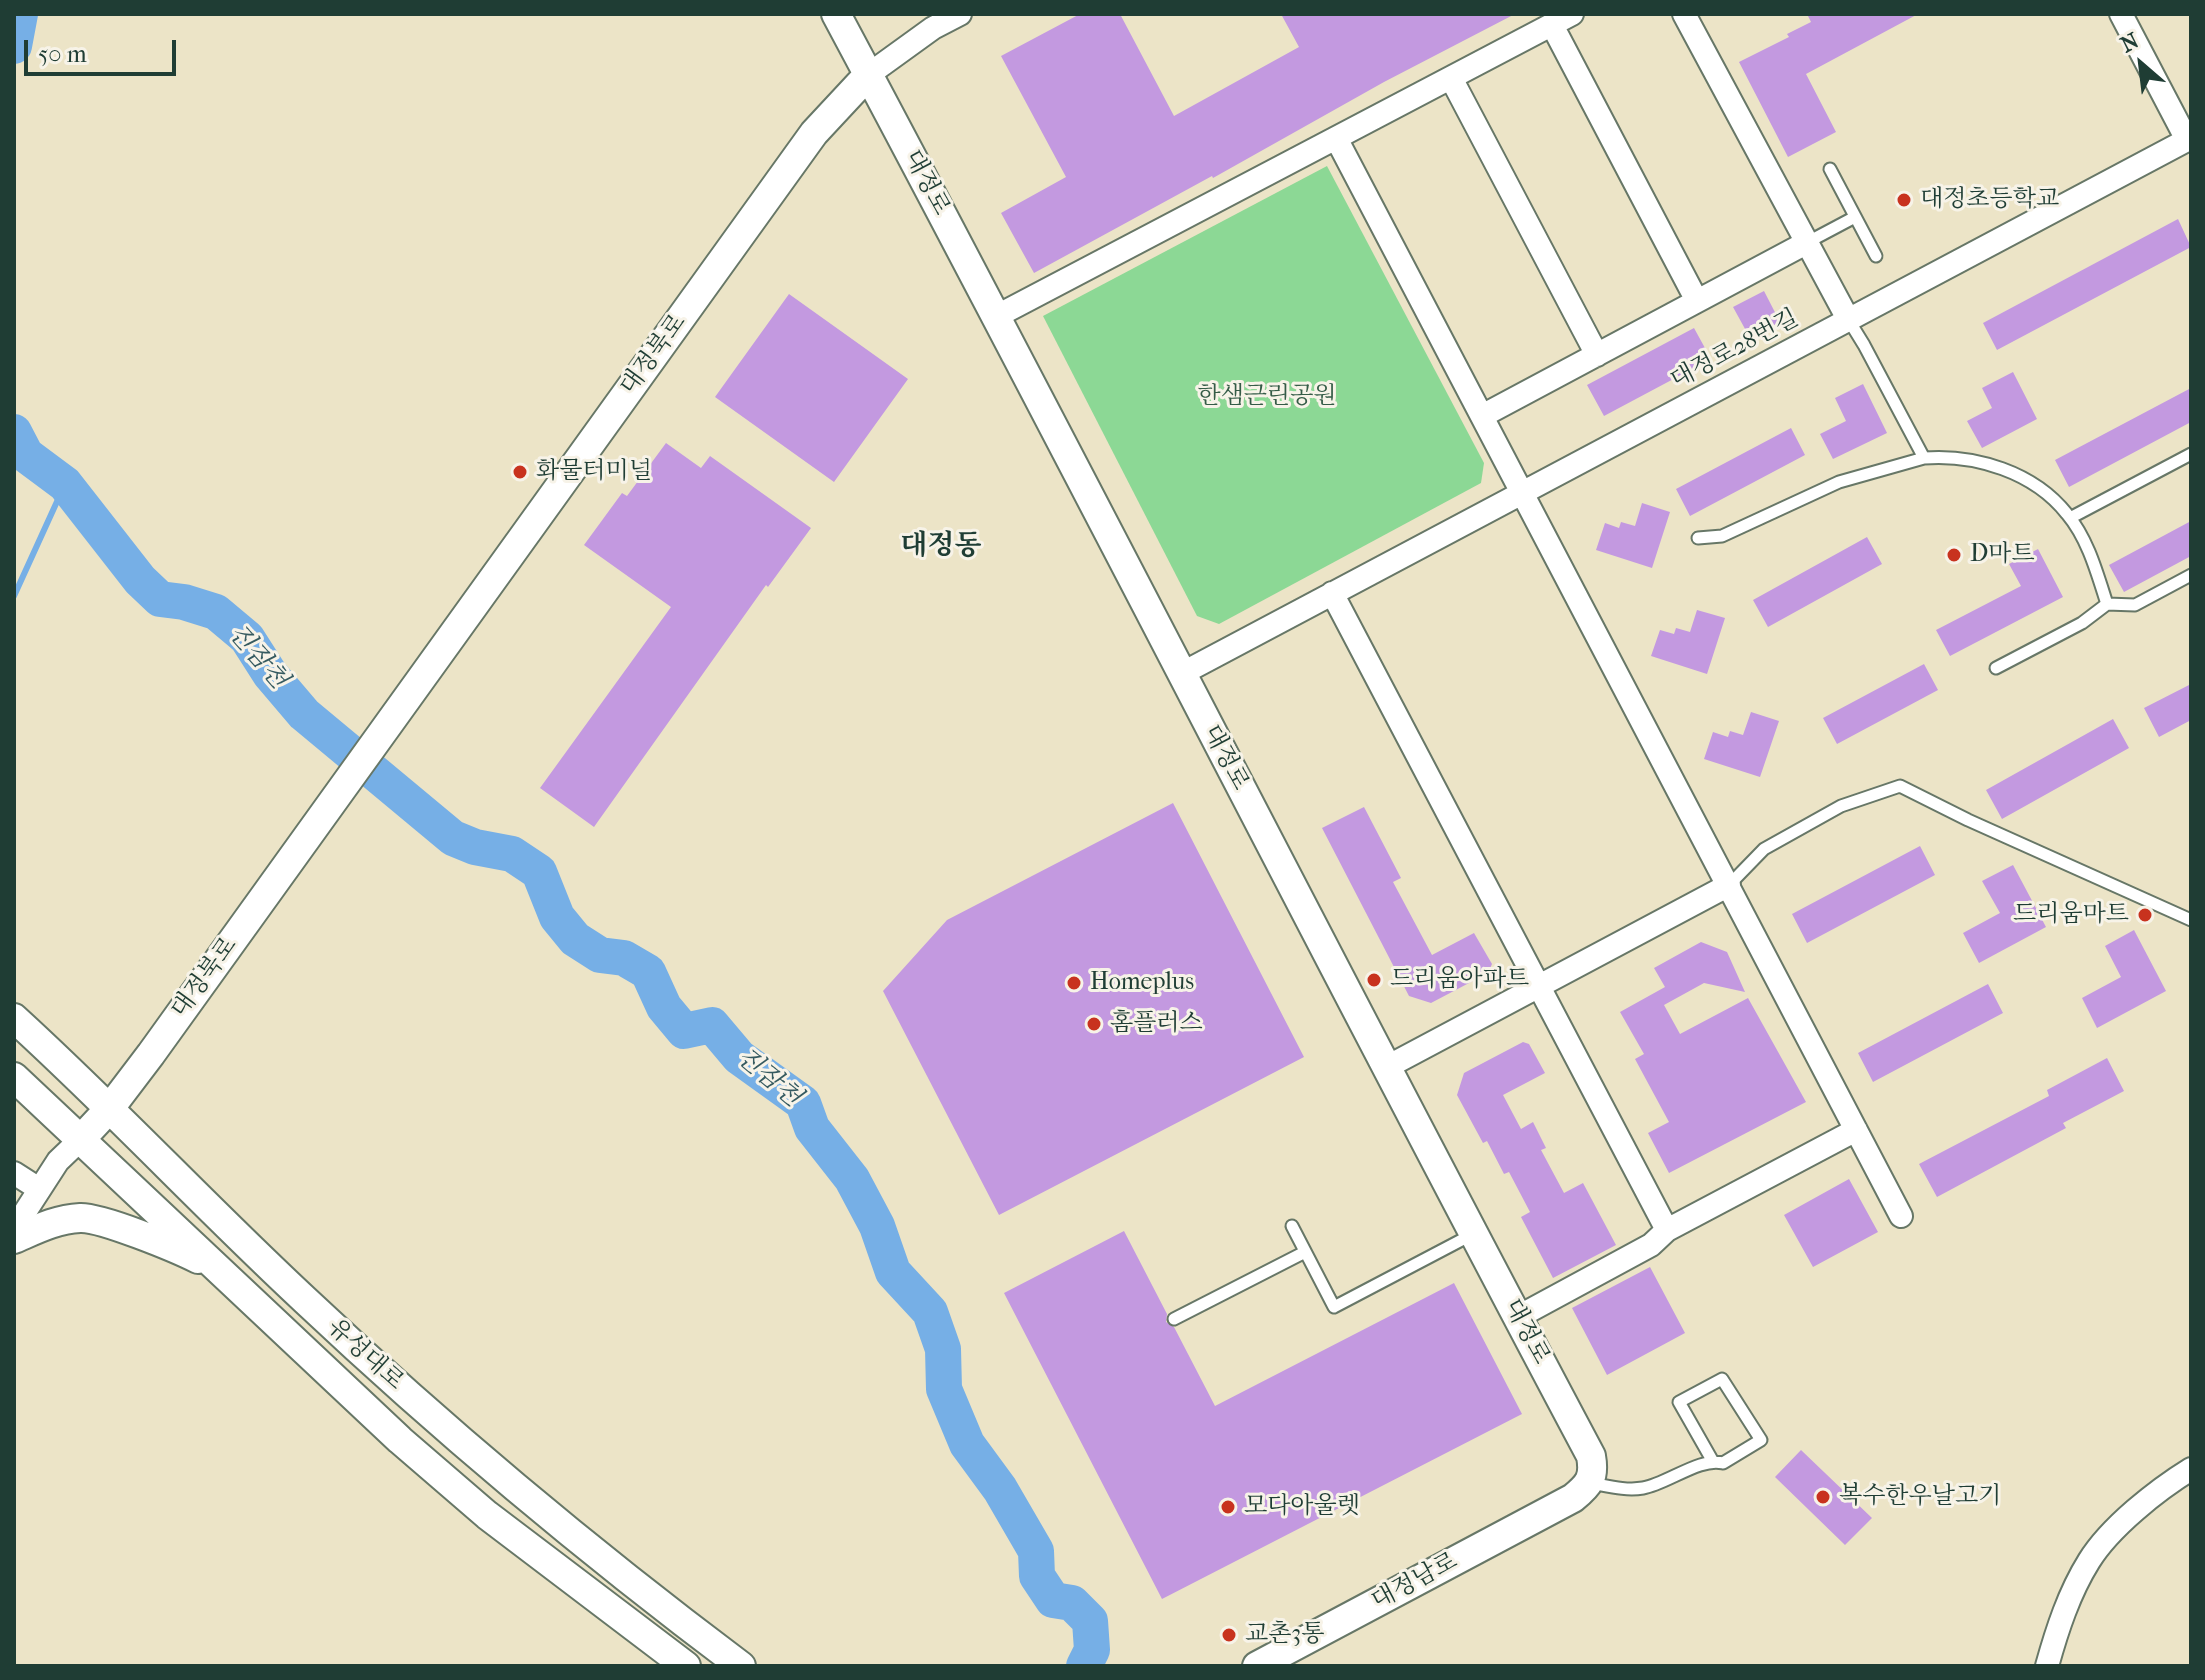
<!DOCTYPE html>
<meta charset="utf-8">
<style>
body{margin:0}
#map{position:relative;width:2205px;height:1680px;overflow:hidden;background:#ece4c7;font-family:"IM FELL French Canon",serif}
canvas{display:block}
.frame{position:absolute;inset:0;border:16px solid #1f3d34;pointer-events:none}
.north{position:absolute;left:2101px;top:24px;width:80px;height:80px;-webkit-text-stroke:6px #f7f3e8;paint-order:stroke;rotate:332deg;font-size:22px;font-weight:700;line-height:32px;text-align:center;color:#1f3d34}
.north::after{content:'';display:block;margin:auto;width:28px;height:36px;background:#1f3d34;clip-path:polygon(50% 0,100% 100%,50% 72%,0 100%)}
.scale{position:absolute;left:24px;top:40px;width:152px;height:36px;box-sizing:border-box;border:4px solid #1f3d34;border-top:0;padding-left:10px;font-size:24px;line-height:28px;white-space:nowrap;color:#1f3d34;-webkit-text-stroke:6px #f7f3e8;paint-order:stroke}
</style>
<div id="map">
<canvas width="2205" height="1680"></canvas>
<div class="frame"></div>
<div class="north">N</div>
<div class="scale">50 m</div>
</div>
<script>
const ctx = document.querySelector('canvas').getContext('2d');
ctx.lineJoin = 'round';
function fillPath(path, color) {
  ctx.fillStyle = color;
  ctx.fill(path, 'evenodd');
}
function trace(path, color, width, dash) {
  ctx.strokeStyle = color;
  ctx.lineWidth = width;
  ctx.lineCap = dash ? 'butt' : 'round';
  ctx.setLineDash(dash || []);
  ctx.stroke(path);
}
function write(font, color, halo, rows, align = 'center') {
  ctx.font = font + ' "IM FELL French Canon","Noto Serif KR",serif';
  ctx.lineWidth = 6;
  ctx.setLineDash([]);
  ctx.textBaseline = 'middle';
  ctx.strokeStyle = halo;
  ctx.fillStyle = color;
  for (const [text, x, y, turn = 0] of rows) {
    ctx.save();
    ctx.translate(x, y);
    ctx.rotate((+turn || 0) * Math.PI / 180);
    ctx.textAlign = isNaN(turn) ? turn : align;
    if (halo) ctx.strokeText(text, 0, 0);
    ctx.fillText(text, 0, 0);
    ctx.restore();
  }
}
fillPath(new Path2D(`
 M 1327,166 L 1484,463 L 1481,483 L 1219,624 L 1197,616 L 1043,316 Z`), '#8cd895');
trace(new Path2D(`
 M 14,596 L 65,484`), '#76afe6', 6);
trace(new Path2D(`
 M 14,46 L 20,14
 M 14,432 L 26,455 L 65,484 L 140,580 L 160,599 L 184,602 L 216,612 L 247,638 L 270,674 L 304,714 L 453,838 L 475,847 L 512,854 L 539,872 L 557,917 L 575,939 L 600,955 L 624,958 L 648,972 L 664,1007 L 684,1031 L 712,1025 L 739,1057 L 803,1103 L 812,1128 L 852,1179 L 877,1226 L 893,1272 L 930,1312 L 943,1349 L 944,1389 L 967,1444 L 1000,1489 L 1036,1551 L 1037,1576 L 1053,1600 L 1072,1603 L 1090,1621 L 1092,1650 L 1084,1666`), '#76afe6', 36);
fillPath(new Path2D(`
 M 1080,14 L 1120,14 L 1174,116 L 1299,47 L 1281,14 L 1515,14 L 1384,82 L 1213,178 L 1212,176 L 1034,273 L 1001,213 L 1066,177 L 1001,56 Z
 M 1807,14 L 1918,14 L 1806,74 L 1836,132 L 1788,157 L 1739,62 L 1789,37 L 1787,34 L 1811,22 Z
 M 2178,219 L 2191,247 L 1997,350 L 1983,323 Z
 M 1764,291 L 1780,322 L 1750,338 L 1733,307 Z
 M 789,294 L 908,379 L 834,482 L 715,397 Z
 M 1694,328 L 1711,359 L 1604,416 L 1587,385 Z
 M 2013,372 L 2037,419 L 1982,448 L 1967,421 L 1992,408 L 1982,388 Z
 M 1863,384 L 1887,433 L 1833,459 L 1820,434 L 1846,421 L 1835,398 Z
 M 2191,388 L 2191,422 L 2069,487 L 2055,460 Z
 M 1791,428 L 1805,455 L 1690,516 L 1676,489 Z
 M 666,443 L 701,468 L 710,456 L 811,528 L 768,587 L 766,585 L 594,827 L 540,788 L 671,607 L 584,545 L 622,493 L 627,496 Z
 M 1642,503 L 1670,512 L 1652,568 L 1596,550 L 1605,523 L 1619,528 L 1621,522 L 1635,526 Z
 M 2191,521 L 2191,556 L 2124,592 L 2109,565 Z
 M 1867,537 L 1882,564 L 1768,627 L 1753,600 Z
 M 2038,549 L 2063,597 L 1950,656 L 1936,630 L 2021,586 L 2009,564 Z
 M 1697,610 L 1725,618 L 1707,674 L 1651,656 L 1660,630 L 1674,634 L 1676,628 L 1690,632 Z
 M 1924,664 L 1938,690 L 1837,744 L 1823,718 Z
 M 2191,684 L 2191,720 L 2159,737 L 2144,708 Z
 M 1751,712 L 1779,721 L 1760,777 L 1704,759 L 1713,732 L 1728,737 L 1730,731 L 1743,735 Z
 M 2113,719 L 2129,748 L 2002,819 L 1986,790 Z
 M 1173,803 L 1304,1057 L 999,1215 L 883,991 L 947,920 Z
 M 1364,807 L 1401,878 L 1393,882 L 1432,955 L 1474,933 L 1492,964 L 1488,973 L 1431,1003 L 1409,996 L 1322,828 Z
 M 1920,846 L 1935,875 L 1807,943 L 1792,914 Z
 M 2013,865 L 2046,927 L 1979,963 L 1963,933 L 2000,913 L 1982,881 Z
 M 2134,930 L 2166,991 L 2097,1028 L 2082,998 L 2121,977 L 2105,946 Z
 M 1701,942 L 1727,952 L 1745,992 L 1704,983 L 1664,1005 L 1680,1034 L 1748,998 L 1806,1102 L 1669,1173 L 1648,1133 L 1669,1122 L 1635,1059 L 1644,1054 L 1620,1012 L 1665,987 L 1654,968 Z
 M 1988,984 L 2003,1013 L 1873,1082 L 1858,1053 Z
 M 1523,1042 L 1529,1044 L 1545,1073 L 1503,1095 L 1521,1129 L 1533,1122 L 1546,1148 L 1541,1150 L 1564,1193 L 1583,1183 L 1616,1245 L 1553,1278 L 1521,1217 L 1530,1212 L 1509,1172 L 1504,1174 L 1487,1141 L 1483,1143 L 1457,1095 L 1464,1073 Z
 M 2107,1058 L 2124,1091 L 2063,1123 L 2066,1128 L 1937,1197 L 1919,1164 L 2049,1096 L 2047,1090 Z
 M 1849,1179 L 1878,1232 L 1813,1267 L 1784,1215 Z
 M 1124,1231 L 1167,1314 L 1166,1322 L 1174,1327 L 1215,1406 L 1454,1283 L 1522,1414 L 1162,1599 L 1004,1293 Z
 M 1650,1267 L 1685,1333 L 1607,1375 L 1572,1308 Z
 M 1801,1450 L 1872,1518 L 1845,1545 L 1775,1477 Z`), '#c399e0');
const service = new Path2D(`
 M 1830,169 L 1876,256
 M 1806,243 L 1855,217
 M 1848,319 L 1864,345 L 1924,458 C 1975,454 2034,472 2067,514 C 2088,539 2097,573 2107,604
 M 2070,518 L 2191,454
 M 1698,538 L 1722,536 L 1839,482 L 1924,458
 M 1996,668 L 2082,623 L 2107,604 L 2135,605 L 2191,575
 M 1729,885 L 1764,849 L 1841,806 L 1900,786 L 1968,820 L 2191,920
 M 1292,1226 L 1334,1307 L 1473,1234
 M 1174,1319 L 1305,1252
 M 1591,1483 C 1608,1486 1626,1491 1643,1488 C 1667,1484 1700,1457 1723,1463 L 1761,1440 L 1722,1379 L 1679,1402 L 1712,1460`);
const minor = new Path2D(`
 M 1684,14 L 1848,319
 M 1552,25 L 1697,301
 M 868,75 L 933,28 L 960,14
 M 1451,78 L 1597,355
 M 1336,138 L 1901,1216
 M 997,316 L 1572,14
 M 1482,416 L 1806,243
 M 1332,593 L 1667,1230
 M 1181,674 L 2187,140 L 2121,14
 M 1387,1067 L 1729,885
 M 14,1173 L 39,1189
 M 14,1229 L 58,1161 L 81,1139
 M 1518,1317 L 1651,1245 L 1667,1230 L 1856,1130
 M 2047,1666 C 2057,1630 2069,1593 2089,1561 C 2110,1527 2157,1490 2191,1469`);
const tertiary = new Path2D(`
 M 836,14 C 1092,493 1336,977 1591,1456 C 1595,1478 1589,1485 1573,1498 L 1257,1666
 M 14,1018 C 114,1109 206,1208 305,1300 C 443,1430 589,1552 741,1666
 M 14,1077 L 400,1440 L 487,1515 L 686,1666
 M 81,1139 L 110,1108 L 151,1054 L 814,133 L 868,75
 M 14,1239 C 35,1230 56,1219 80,1218 C 101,1217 176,1248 198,1259`);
trace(service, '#677767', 15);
trace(minor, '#677767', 26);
trace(tertiary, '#677767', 32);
trace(service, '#fff', 11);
trace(minor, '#fff', 22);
trace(tertiary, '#fff', 28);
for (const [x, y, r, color] of [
 [1904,200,8,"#c8321e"],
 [520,472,8,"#c8321e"],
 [1954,555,8,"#c8321e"],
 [2145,915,8,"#c8321e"],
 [1374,980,8,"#c8321e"],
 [1074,983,8,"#c8321e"],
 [1094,1024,8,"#c8321e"],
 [1823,1497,8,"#c8321e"],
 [1228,1507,8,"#c8321e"],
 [1229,1635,8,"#c8321e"]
]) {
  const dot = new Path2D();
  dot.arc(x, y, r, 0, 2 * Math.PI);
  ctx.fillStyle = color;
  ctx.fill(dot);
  trace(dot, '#f7f3e8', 3);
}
write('24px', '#1f3d34', '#f7f3e8', [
 ["대정로",926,183,62],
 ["대정로28번길",1735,350,-28],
 ["대정북로",654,355,-54],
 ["대정로",1225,758,62],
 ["대정북로",205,978,-54],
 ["대정로",1526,1332,62],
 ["유성대로",365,1355,42],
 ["대정남로",1415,1582,-28]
]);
write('24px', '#1f3d34', '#f7f3e8', [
 ["대정초등학교",1920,200],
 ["화물터미널",536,472],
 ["D마트",1970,555],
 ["드리움마트",2129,915,"right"],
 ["드리움아파트",1390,980],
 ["Homeplus",1090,983],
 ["홈플러스",1110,1024],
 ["복수한우날고기",1839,1497],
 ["모다아울렛",1244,1507],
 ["교촌3통",1245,1635]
], 'left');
write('24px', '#355c47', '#f7f3e8', [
 ["한샘근린공원",1267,397]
]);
write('italic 26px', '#355a60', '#f7f3e8', [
 ["진잠천",257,657,49],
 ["진잠천",768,1078,40]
]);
write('bold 28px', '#1f3d34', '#f7f3e8', [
 ["대정동",941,547]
]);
</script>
